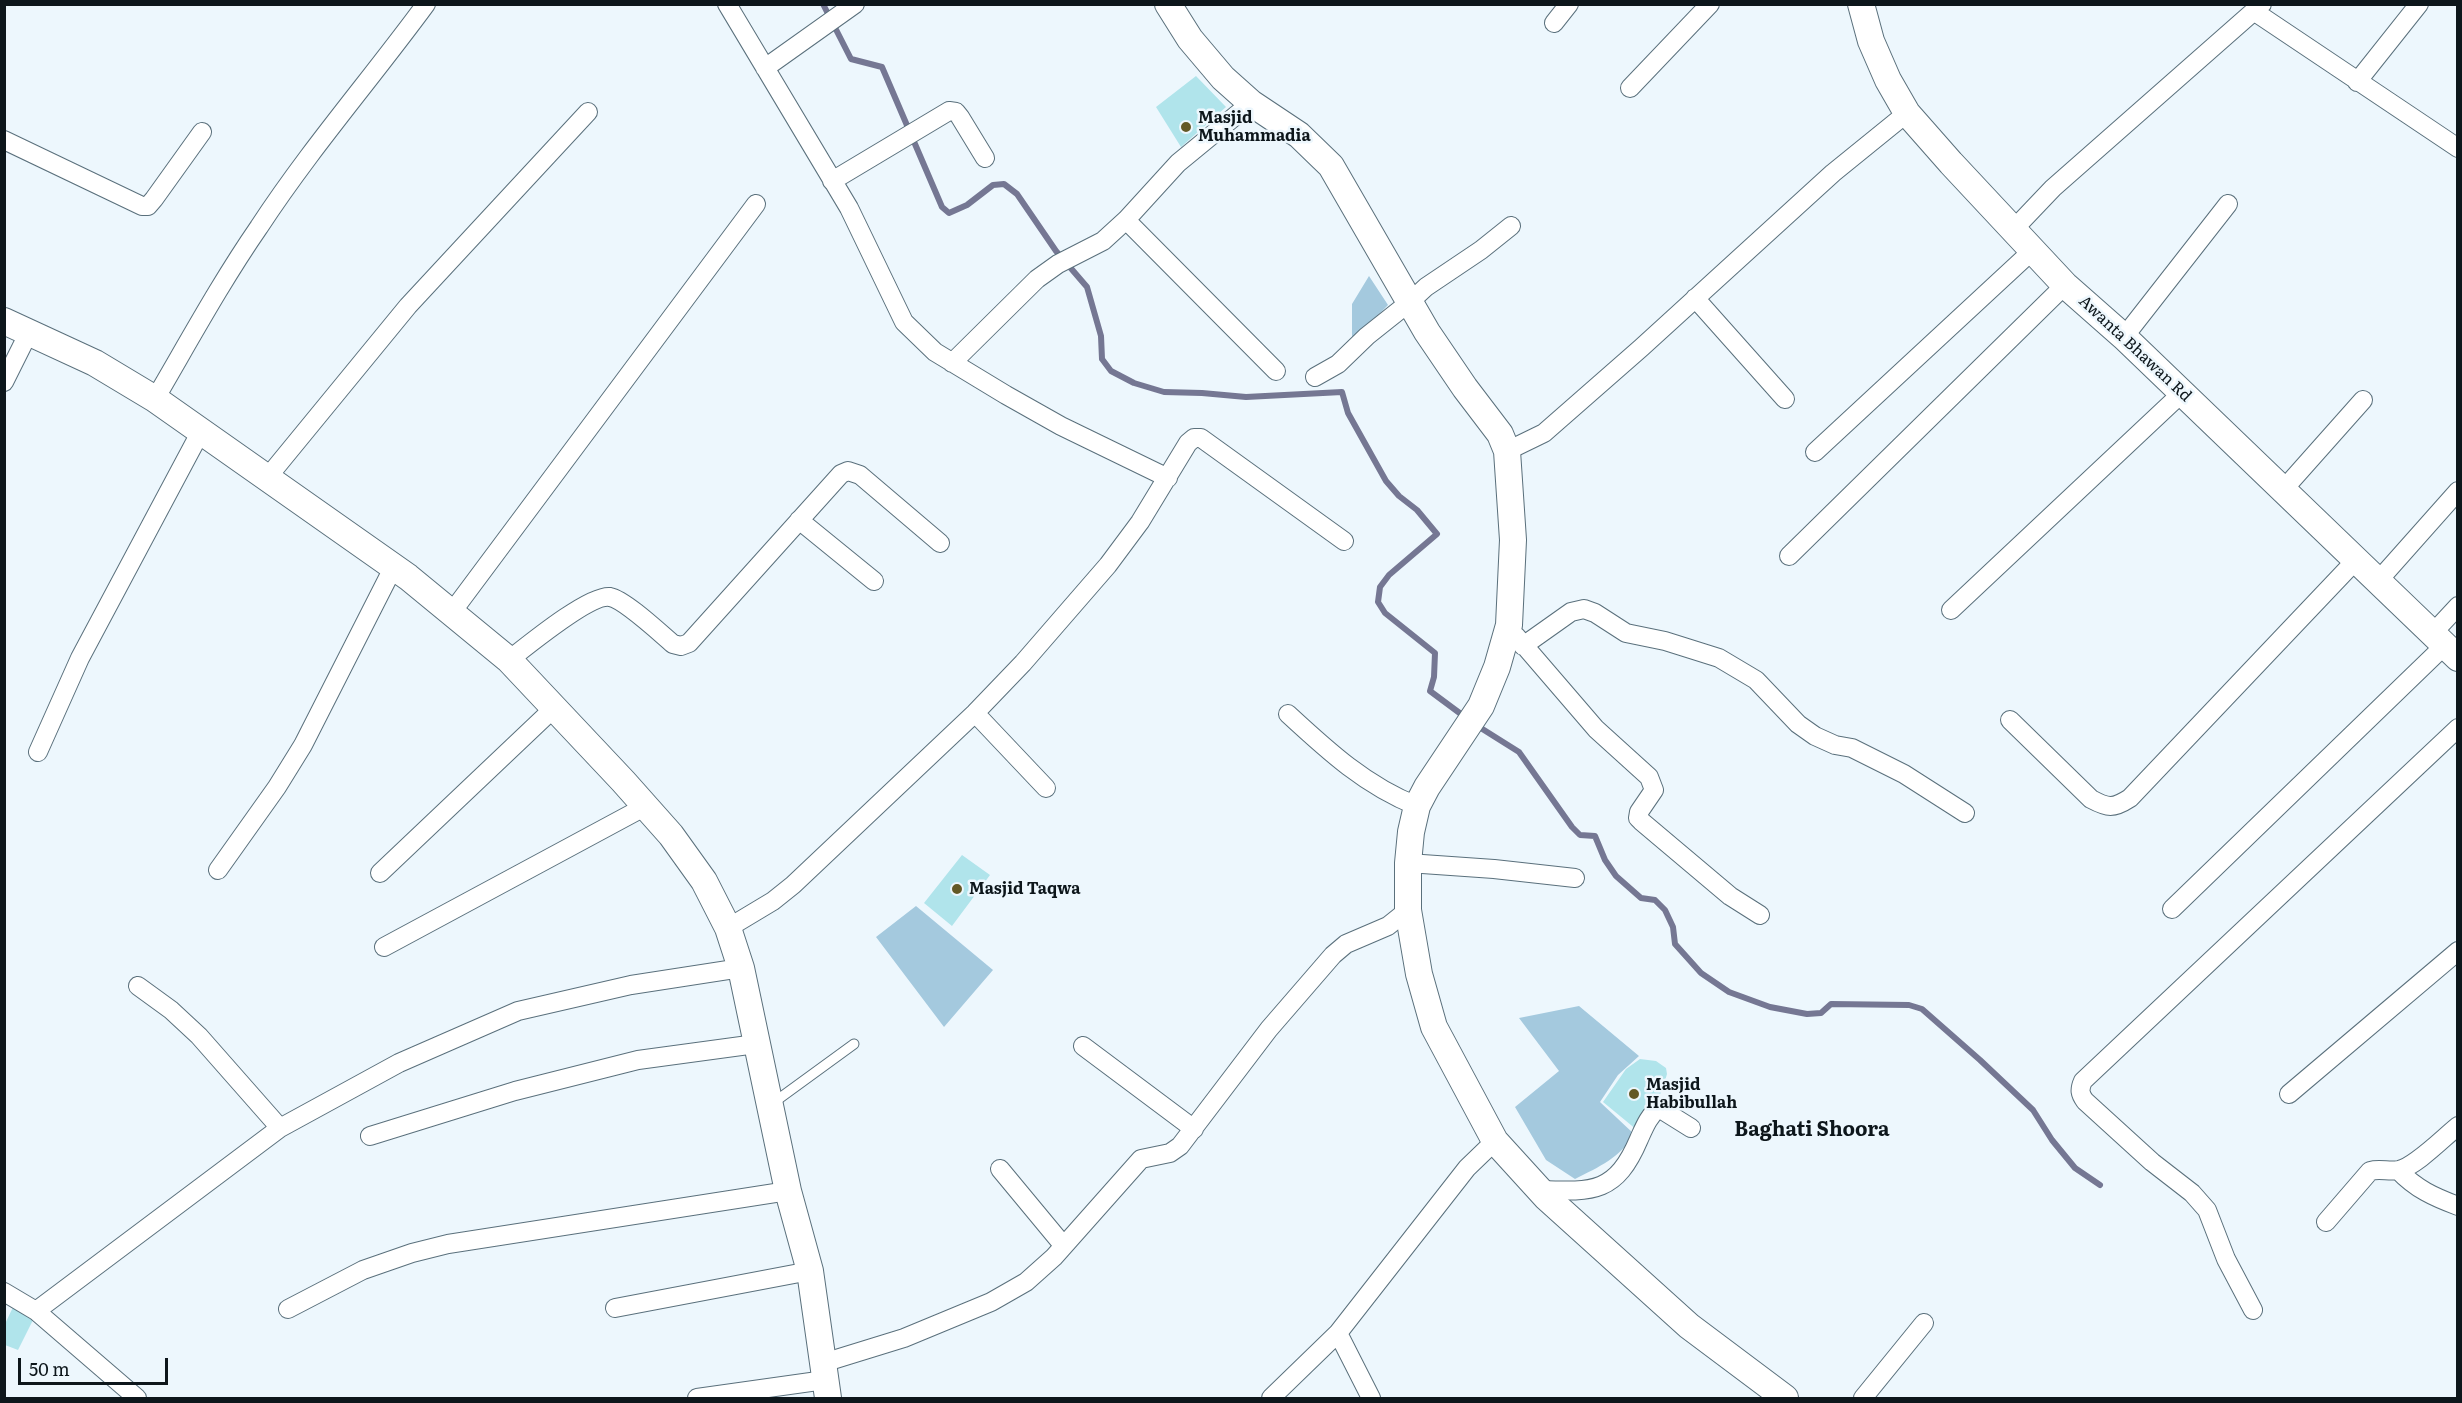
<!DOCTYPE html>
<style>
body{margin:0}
#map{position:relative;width:2462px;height:1403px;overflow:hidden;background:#edf7fd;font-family:Literata,serif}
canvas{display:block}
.frame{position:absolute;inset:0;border:6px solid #0d161b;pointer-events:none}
.scale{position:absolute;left:18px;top:1358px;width:150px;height:27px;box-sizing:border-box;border:3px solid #0d161b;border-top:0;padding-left:8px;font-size:18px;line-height:21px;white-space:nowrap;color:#0d161b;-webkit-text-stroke:4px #edf7fd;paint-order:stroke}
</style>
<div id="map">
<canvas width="2462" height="1403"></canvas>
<div class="frame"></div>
<div class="scale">50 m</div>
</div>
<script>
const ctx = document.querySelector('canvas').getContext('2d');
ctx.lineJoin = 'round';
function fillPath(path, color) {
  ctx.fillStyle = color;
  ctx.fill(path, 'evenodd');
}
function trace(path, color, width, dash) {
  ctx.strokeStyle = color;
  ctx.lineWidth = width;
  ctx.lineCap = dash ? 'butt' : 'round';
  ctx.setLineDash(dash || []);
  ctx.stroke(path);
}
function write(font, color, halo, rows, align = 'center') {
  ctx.font = font + ' Literata,serif';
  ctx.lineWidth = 5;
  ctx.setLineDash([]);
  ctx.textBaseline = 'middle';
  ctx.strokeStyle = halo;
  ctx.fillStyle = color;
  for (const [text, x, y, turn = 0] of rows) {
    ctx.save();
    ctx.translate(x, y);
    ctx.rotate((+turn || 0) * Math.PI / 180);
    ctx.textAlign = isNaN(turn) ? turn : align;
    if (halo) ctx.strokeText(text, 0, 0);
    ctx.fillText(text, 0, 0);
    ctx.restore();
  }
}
fillPath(new Path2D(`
 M 1369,276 L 1388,305 L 1352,342 L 1352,304 Z
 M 916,906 L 993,970 L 944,1027 L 876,937 Z
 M 1579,1006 L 1639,1056 L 1618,1075 L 1600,1102 L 1634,1134 C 1621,1157 1599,1167 1575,1179 L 1546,1160 L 1515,1107 L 1559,1071 L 1519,1018 Z`), '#a4c9de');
trace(new Path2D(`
 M 823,4 L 851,59 L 882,67 L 942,207 L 949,213 L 967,205 L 993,185 L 1004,184 L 1017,194 L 1056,251 L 1087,287 L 1101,336 L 1102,359 L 1111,371 L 1134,383 L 1164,392 L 1202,393 L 1246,397 L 1342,392 L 1348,413 L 1386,481 L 1399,496 L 1417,510 L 1437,534 L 1389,575 L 1380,587 L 1378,602 L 1385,613 L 1435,653 L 1434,677 L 1430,691 L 1465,717
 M 1476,725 L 1519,752 L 1572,827 L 1580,835 L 1595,836 L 1605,860 L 1616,876 L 1641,898 L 1655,900 L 1665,910 L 1673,927 L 1675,944 L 1701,973 L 1729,992 L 1770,1007 L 1807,1014 L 1821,1013 L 1831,1004 L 1909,1005 L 1922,1009 L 1980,1060 L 2033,1110 L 2052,1140 L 2075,1168 L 2100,1185`), '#757793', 6);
fillPath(new Path2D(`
 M 1196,76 L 1226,107 L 1181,147 L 1156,107 Z
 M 962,855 L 990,875 L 952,926 L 924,903 Z
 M 1640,1059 L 1656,1061 L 1666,1068 L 1667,1074 L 1662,1091 L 1637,1130 L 1603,1102 L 1626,1069 Z
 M 14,1305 L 33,1320 L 18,1350 L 5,1345 L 5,1324 Z`), '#b0e4eb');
const lane = new Path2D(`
 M 773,1103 L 854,1044`);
const street = new Path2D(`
 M 727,4 L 849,208 L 904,322 L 935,352 L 1006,395 L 1061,426 L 1168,478
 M 2255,12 L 2458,148
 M 1554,23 L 1569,4
 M 765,68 L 855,4
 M 2357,82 L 2419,4
 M 1630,88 L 1710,4
 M 4,140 L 142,206 L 148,206 L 154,199 L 202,132
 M 832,181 L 949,111 L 956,112 L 960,117 L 985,158
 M 1126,220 L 1276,371
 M 2013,230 L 2053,188 L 2262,4
 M 1695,298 L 1785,399
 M 2124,337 L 2228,204
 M 952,363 L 1037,279 L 1058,264 L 1103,241 L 1126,220 L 1178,163 L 1251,103
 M 1315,377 L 1338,364 L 1367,336 L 1411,301 L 1426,287 L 1481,250 L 1511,226
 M 4,382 L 29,332
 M 155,399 C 189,341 221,282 259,227 C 310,149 371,79 426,4
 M 1507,451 L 1544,433 L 1641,348 L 1833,173 L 1907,113
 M 1815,452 L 2033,250
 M 267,478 L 408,306 L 588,112
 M 2283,490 L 2363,400
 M 799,520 L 874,581
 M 1789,556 L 2065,285
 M 2378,581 L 2458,491
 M 1951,610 L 2182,393
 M 452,612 L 756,204
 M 2432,634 L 2458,606
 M 1516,636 L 1596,729 L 1649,777 L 1654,790 L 1639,812 L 1638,818 L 1641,821 L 1730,896 L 1760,915
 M 1523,646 L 1571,612 L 1584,609 L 1595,613 L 1626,633 L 1665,641 L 1719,658 L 1756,680 L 1798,724 L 1815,736 L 1835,745 L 1852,748 L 1904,774 L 1965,813
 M 509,660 C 527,646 590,594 610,597 C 625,600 660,633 673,644 L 681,646 L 689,643 L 841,474 L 848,471 L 860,475 L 940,543
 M 975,713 L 1046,788
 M 1288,714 C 1328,751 1366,786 1417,806
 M 2010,720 L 2091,799 C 2108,808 2113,809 2130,798 L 2356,560
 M 38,752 L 80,658 L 201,431
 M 1408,863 L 1494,869 L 1575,878
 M 218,870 L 277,787 L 303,745 L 394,566
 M 380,873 L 554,708
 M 2172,909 L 2444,646
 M 728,928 L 773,901 L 793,885 L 975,713 L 1023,663 L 1108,565 L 1140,522 L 1188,443 L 1194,438 L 1201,438 L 1344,541
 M 384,947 L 646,806
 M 138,986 L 171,1010 L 199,1036 L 280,1128
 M 1083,1046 L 1194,1129
 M 2289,1094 L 2458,951
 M 370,1136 L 515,1091 L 638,1060 L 756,1044
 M 1000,1169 L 1063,1245
 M 2398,1170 C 2416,1189 2434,1197 2458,1206
 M 1540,1190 C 1594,1192 1616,1193 1639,1139 C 1644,1128 1649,1115 1659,1108 L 1691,1128
 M 2326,1222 L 2370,1171 C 2380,1168 2389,1172 2399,1170 C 2416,1166 2443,1138 2458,1126
 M 4,1292 L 36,1311 L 137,1398
 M 615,1308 L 810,1271
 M 288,1309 L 363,1270 L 412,1253 L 448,1244 L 788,1191
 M 2253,1310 L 2226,1259 L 2207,1210 L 2192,1193 L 2152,1162 L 2085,1101 C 2080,1094 2079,1090 2083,1081 L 2458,728
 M 36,1311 L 280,1128 L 399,1063 L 518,1011 L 631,985 L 741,968
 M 1338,1333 L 1371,1398
 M 823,1363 L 904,1338 L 991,1302 L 1026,1282 L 1054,1257 L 1141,1159 L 1170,1153 L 1180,1146 L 1269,1029 L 1333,955 L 1346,944 L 1388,926 L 1408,910
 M 697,1398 L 825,1380
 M 1271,1398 L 1338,1333 L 1467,1168 L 1495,1141
 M 1863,1398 L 1924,1323`);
const secondary = new Path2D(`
 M 1168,4 L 1190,39 L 1223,78 L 1251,103 L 1299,135 L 1331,166 L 1427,332 L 1465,388 L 1500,434 L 1507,451 L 1513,540 L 1509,625 L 1497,667 L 1481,706 L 1427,787 L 1417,806 L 1411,832 L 1408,863 L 1408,910 L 1419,974 L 1434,1027 L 1495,1141 L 1546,1197 L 1689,1326 L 1785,1398
 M 1861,4 L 1871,41 L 1888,80 L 1907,113 L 1951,163 L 2065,285 L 2124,337 L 2458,658
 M 4,321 L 95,363 L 155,399 L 408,577 L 509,660 L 623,781 L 671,835 L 704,881 L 728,928 L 741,968 L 788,1191 L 810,1271 L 828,1398`);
trace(lane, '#5a707c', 11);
trace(street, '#5a707c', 20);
trace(secondary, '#5a707c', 28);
trace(lane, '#fff', 9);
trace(street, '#fff', 18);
trace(secondary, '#fff', 26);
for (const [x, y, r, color] of [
 [1186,127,6,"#635926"],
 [957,889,6,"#635926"],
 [1634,1094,6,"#635926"]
]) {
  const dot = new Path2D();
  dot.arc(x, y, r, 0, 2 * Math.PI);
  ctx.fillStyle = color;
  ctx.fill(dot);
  trace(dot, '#edf7fd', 2);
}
write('bold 16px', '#0d161b', '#edf7fd', [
 ["Masjid",1198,118],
 ["Muhammadia",1198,136],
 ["Masjid Taqwa",969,889],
 ["Masjid",1646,1085],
 ["Habibullah",1646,1103]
], 'left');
write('16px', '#0d161b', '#edf7fd', [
 ["Awanta Bhawan Rd",2135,349,43]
]);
write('bold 20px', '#0d161b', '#edf7fd', [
 ["Baghati Shoora",1812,1130]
]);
</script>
